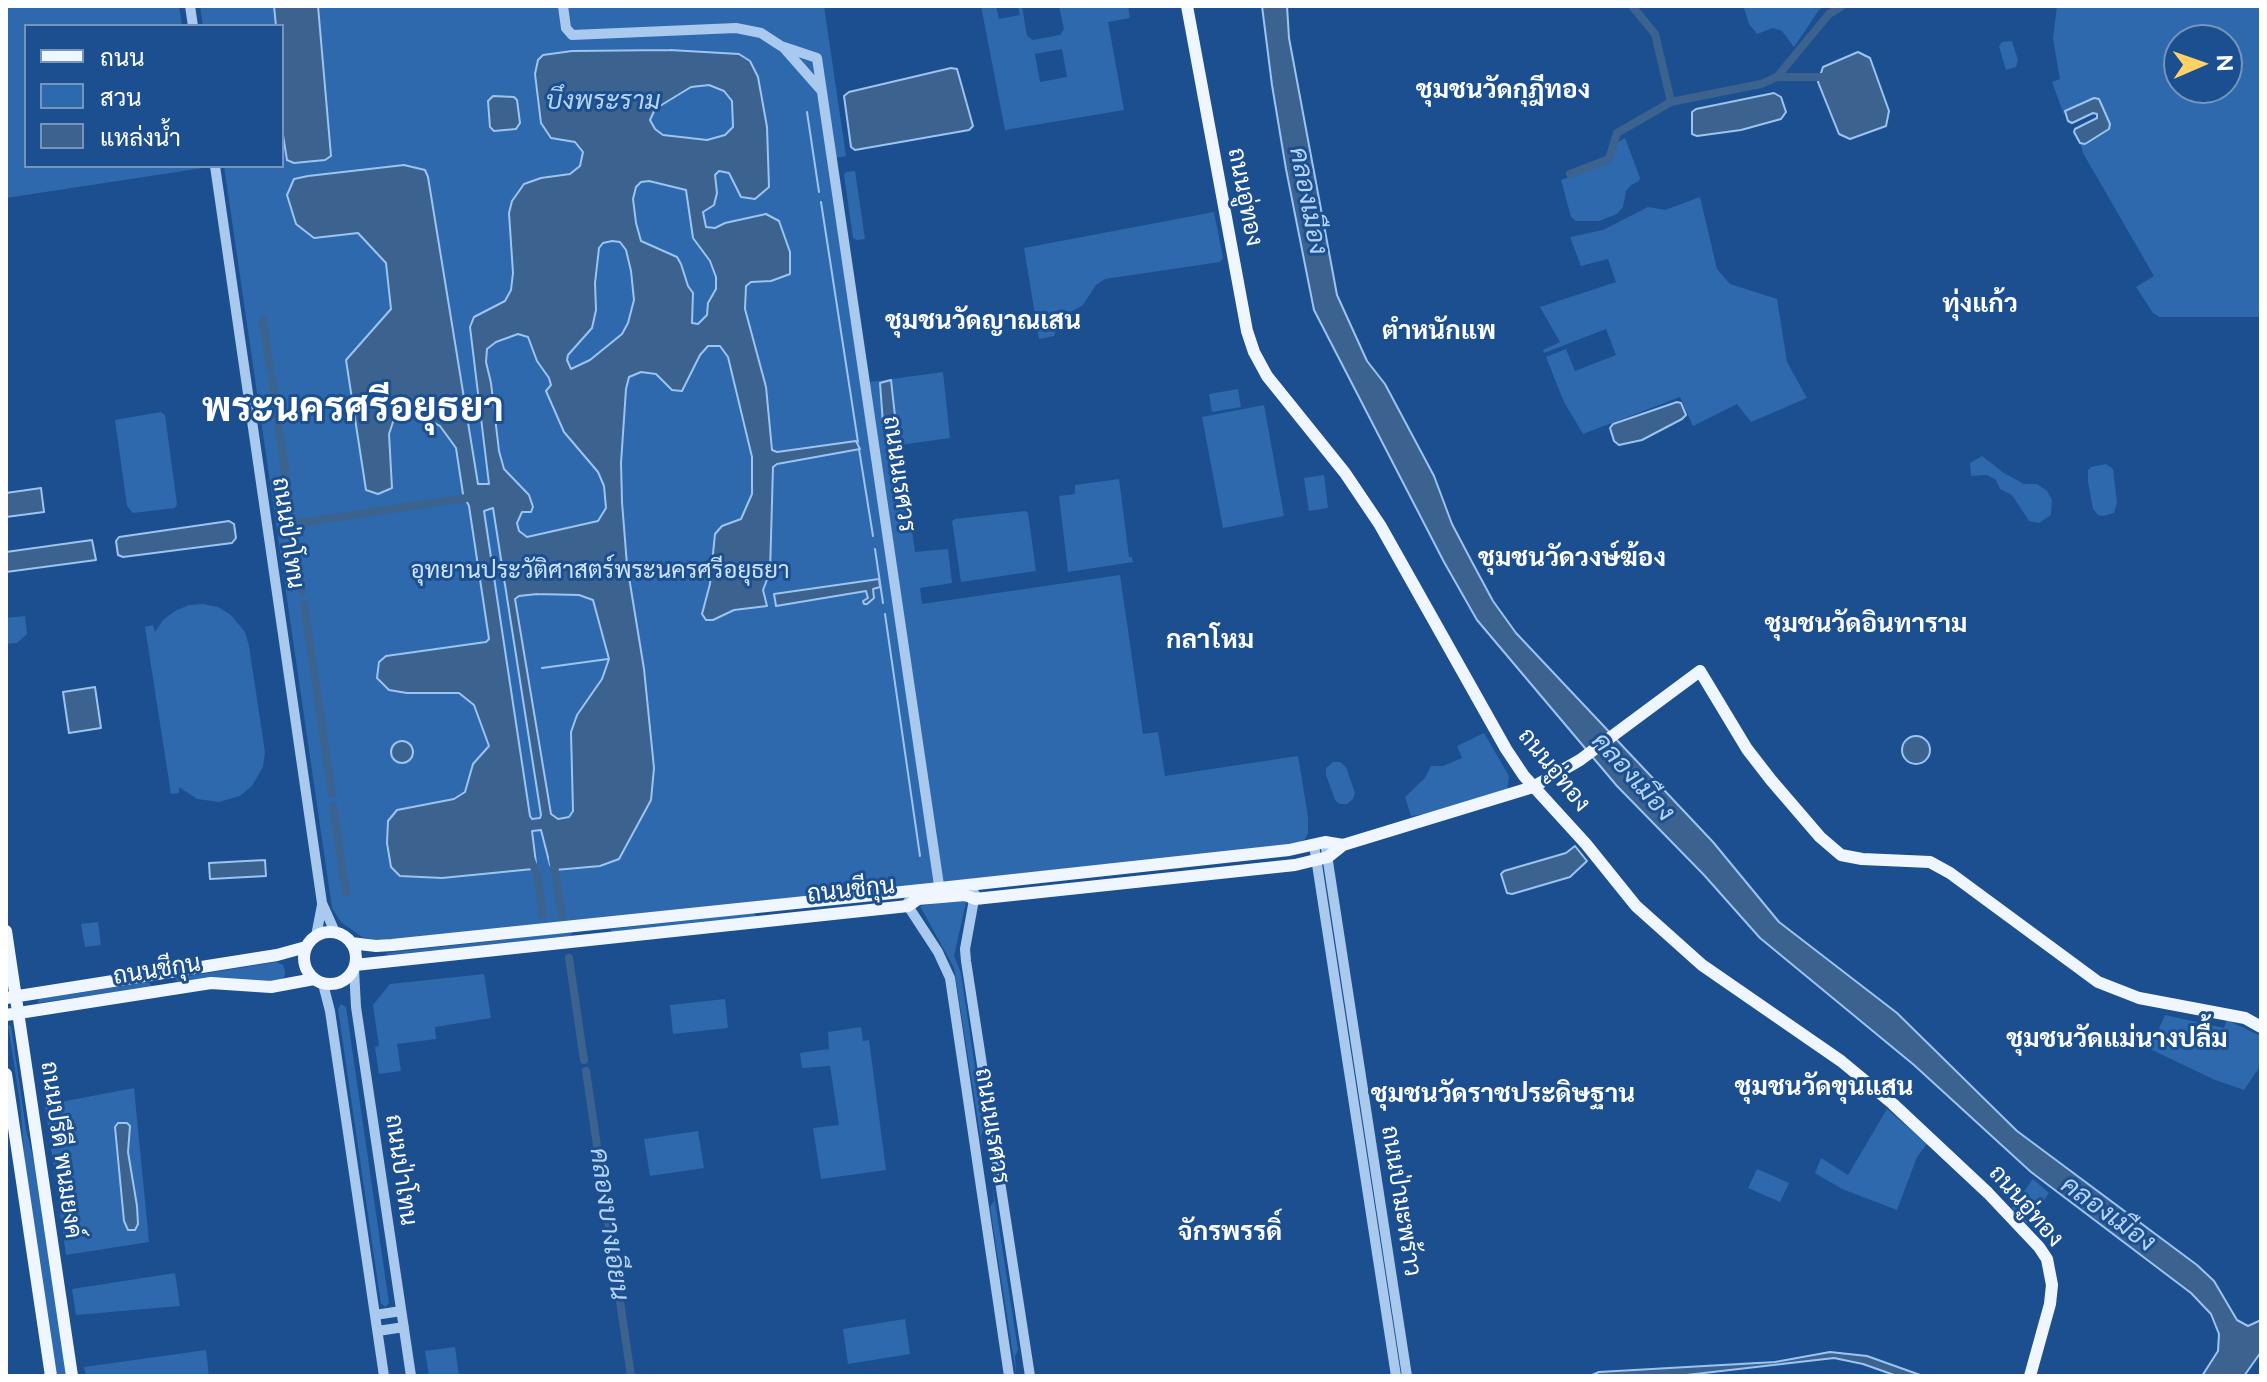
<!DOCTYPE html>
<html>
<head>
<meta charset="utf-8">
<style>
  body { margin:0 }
  #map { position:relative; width:2267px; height:1382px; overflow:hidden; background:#1b4f8f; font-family:Raleway,Sarabun,sans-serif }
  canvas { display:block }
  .frame { position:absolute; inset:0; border:8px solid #fff; pointer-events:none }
  .legend { position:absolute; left:24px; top:24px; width:260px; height:144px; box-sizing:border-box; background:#1b4f8f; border:2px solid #7695bc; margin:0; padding:10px 14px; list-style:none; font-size:24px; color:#fff }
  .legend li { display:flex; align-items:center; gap:16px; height:40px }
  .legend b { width:40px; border:2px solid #7695bc }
  .north { position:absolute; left:2163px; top:24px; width:80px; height:80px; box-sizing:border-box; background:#1b4f8f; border:2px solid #7695bc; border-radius:50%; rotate:88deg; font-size:22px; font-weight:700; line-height:32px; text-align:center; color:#fff }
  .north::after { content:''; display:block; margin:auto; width:28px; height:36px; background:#ffd166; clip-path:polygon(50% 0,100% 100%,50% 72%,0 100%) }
</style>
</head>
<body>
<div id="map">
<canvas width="2267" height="1382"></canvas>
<div class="frame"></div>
<ul class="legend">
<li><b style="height:10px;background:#f0f6ff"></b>ถนน</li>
<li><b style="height:22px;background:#2e69ad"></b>สวน</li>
<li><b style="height:22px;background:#3c6290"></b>แหล่งน้ำ</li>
</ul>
<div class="north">N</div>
</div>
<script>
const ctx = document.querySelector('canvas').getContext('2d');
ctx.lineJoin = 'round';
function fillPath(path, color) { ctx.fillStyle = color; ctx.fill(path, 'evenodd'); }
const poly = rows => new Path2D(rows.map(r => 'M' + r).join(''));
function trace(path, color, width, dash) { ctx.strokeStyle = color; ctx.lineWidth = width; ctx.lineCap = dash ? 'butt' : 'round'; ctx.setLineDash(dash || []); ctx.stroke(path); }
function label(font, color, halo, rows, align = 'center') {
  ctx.font = font + ' Raleway,Sarabun,sans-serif'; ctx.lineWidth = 6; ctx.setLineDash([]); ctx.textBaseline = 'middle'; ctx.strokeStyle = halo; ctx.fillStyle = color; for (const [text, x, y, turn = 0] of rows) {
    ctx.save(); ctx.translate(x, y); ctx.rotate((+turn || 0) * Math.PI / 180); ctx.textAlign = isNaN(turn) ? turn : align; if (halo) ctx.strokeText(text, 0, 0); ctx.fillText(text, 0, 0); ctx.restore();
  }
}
fillPath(poly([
  [6,6,179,6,182,26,26,26,26,166,202,166,203,168,6,198],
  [200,6,824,6,846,156,829,159,862,383,943,372,950,438,900,445,915,552,948,549,952,583,920,588,922,604,1120,575,1143,734,1158,732,1165,776,1298,756,1308,817,1308,833,1305,839,1297,844,382,942,362,937,341,922,332,908,224,166,282,166,282,26,203,26],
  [981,6,996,6,999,19,1020,15,1018,6,1022,6,1027,36,1033,40,1060,35,1064,29,1059,6,1128,6,1130,18,1108,22,1124,110,1005,130],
  [1062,49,1067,77,1040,82,1035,54],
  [1747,6,1825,6,1819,10,1794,47,1782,31,1773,28,1757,34,1749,24,1744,8],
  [2057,6,2261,6,2261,317,2159,317,2153,313,2136,287,2154,276,2083,153,2080,143,2085,144,2109,129,2110,124,2099,99,2065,111,2064,115,2052,82,2060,79,2053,39],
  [2179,40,2227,40,2227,88,2179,88],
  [2012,41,2018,60,2016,67,2006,70,1999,46,2002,42],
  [1625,138,1640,178,1639,181,1631,185,1626,191,1623,207,1617,214,1599,221,1576,221,1571,217,1561,180,1611,162,1618,142],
  [855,171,865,239,857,240,853,238,844,175,846,172],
  [1700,197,1717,269,1730,284,1777,299,1787,362,1807,398,1751,422,1737,404,1693,426,1680,397,1583,434,1564,402,1546,357,1566,349,1575,371,1616,355,1606,329,1544,353,1543,350,1560,342,1540,307,1616,282,1608,259,1581,266,1570,237,1603,230,1648,207,1665,210],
  [1214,212,1223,258,1220,262,1105,279,1096,285,1083,305,1067,314,1058,324,1054,336,1039,339,1024,248],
  [1238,389,1241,407,1212,412,1209,394],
  [1264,405,1284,516,1223,528,1202,417],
  [161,412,165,415,177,504,175,508,133,513,127,506,115,420],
  [1982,456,2004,473,2024,484,2037,484,2047,491,2052,500,2051,515,2039,523,2029,521,2012,495,2000,489,1996,480,1987,475,1971,476,1970,463],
  [2106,464,2113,469,2117,503,2114,513,2103,516,2098,515,2093,509,2088,482,2088,470,2091,467],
  [1324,475,1328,508,1309,511,1304,478],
  [1119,479,1129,557,1132,557,1133,562,1068,572,1059,496,1075,494,1075,485],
  [1025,511,1028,513,1036,571,961,582,952,521,955,519],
  [203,604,218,607,231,615,245,632,249,646,265,752,263,767,252,786,240,796,219,802,197,799,179,787,179,793,171,794,145,627,153,625,155,632,163,620,175,611,189,605],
  [25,616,27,634,17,643,6,644,6,618],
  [1484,733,1509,776,1507,791,1437,812,1411,816,1405,797,1425,778,1431,766,1443,766,1462,758,1457,746],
  [1333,762,1340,762,1346,767,1355,793,1353,799,1347,804,1339,804,1335,800,1326,775,1326,768],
  [962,899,966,902,954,956,961,973,984,1129,981,1135,983,1153,954,968,920,906],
  [754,913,756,917,612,932,611,929],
  [98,922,101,945,85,947,81,924],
  [572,932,571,936,388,955,386,953],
  [276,962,283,965,285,971,285,976,279,982,175,981,177,978],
  [484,974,491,1018,435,1027,436,1039,397,1044,401,1071,379,1074,375,1047,379,1046,373,1005,390,984],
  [149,982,152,987,37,1003,39,999],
  [725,999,728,1028,673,1034,670,1005],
  [341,1004,346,1007,389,1303,386,1307,381,1304,338,1009],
  [2165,1015,2224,1028,2227,1020,2261,1036,2261,1065,2244,1090,2215,1080,2150,1049],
  [8,1025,11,1026,26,1129,39,1182,67,1376,56,1376,25,1166,20,1102],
  [861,1027,863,1041,869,1040,886,1170,821,1179,813,1128,839,1125,830,1066,802,1068,800,1053,829,1049,828,1032],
  [134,1088,149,1242,66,1255,45,1105],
  [1887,1109,1927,1144,1917,1157,1897,1210,1842,1189,1815,1173,1821,1158,1848,1175],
  [698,1131,704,1168,650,1176,644,1139],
  [1757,1169,1789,1183,1780,1202,1748,1188],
  [2033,1179,2049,1193,2027,1224,2012,1208],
  [992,1182,1018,1350,1015,1356,1016,1374,990,1207,994,1201],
  [175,1273,180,1306,76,1315,72,1289],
  [905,1319,910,1354,848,1364,843,1329],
  [455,1347,459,1376,429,1376,425,1351],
  [206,1350,209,1376,86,1376,84,1367]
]), '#2e69ad');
const water = poly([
  [274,6,318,6,331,156,325,160,294,163,287,160,282,129,282,26,276,26,274,6],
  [1262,6,1287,6,1289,38,1337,295,1367,361,1385,384,1434,476,1452,524,1472,562,1493,601,1516,633,1713,842,1779,922,1897,1013,2017,1131,2197,1265,2214,1281,2237,1320,2248,1326,2261,1320,2261,1352,2244,1376,2202,1376,2218,1351,2219,1334,2211,1314,2191,1293,2031,1172,1914,1065,1760,938,1704,875,1617,786,1477,620,1444,562,1314,310,1286,169,1272,85,1262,6],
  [670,50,739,54,750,61,758,77,767,127,769,187,755,199,741,197,729,173,719,171,715,175,717,193,714,205,703,212,706,227,715,228,725,223,766,214,779,221,790,252,790,274,771,281,751,282,746,286,745,309,766,387,772,450,777,452,856,441,860,449,777,464,773,467,770,572,763,590,767,606,734,610,713,620,706,620,702,614,710,584,715,534,722,526,741,519,752,494,752,457,728,357,720,346,708,346,700,355,682,391,672,390,656,374,641,372,629,377,626,389,621,463,622,502,627,565,644,669,654,768,651,800,619,859,600,866,555,870,550,865,541,830,532,831,536,863,533,869,442,878,400,876,391,867,387,843,388,821,397,810,454,799,465,792,473,764,489,746,474,705,459,693,407,693,389,690,377,678,379,662,386,656,486,642,489,639,469,506,463,494,456,448,440,426,414,413,395,416,389,434,392,488,378,494,366,490,346,360,391,309,386,263,358,233,314,238,296,224,287,195,294,179,308,176,404,165,425,170,428,177,478,484,489,484,470,327,474,317,505,301,511,290,513,273,509,213,512,201,524,184,541,178,570,174,580,166,583,152,575,142,551,138,541,123,535,74,538,60,543,55,572,51,670,50],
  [709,85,724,91,732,101,733,127,725,135,707,140,663,135,655,129,650,120,655,109,691,87,709,85],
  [649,181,686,190,693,238,710,261,716,277,716,289,708,303,707,315,698,324,692,323,693,293,688,286,681,264,677,257,641,241,636,223,633,199,636,187,641,182,649,181],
  [612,241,620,242,626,250,631,271,634,300,628,323,622,334,590,360,571,369,567,360,568,355,592,328,596,310,595,283,599,248,603,243,612,241],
  [518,334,528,337,537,361,549,378,551,385,546,391,564,432,598,472,604,486,606,508,598,521,527,537,519,531,517,523,522,512,531,512,533,507,529,495,504,469,499,451,491,383,486,362,487,349,496,342,518,334],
  [493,508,541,815,540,818,532,819,530,816,484,511,493,508],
  [537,594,579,595,593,600,609,659,602,679,577,715,571,732,573,811,569,817,558,819,551,814,515,599,519,596,537,594],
  [1858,52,1870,58,1889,111,1886,126,1850,139,1839,134,1818,82,1823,67,1858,52],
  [951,68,957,69,973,126,969,130,855,150,851,147,844,96,849,92,951,68],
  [1774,93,1781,97,1786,112,1781,119,1741,130,1697,136,1692,134,1692,112,1696,109,1774,93],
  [493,96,514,97,517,100,520,123,516,129,494,131,490,127,488,101,493,96],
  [2094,98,2099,99,2110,124,2109,129,2085,144,2080,143,2074,132,2075,129,2097,118,2097,114,2093,113,2072,123,2068,121,2065,111,2094,98],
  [891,380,896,425,887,427,883,424,880,383,891,380],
  [1677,402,1681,403,1686,415,1682,419,1642,440,1619,445,1614,441,1610,428,1613,424,1677,402],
  [41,488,44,512,6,517,6,493,41,488],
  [229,521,234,524,236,538,232,543,123,557,118,555,116,541,119,537,229,521],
  [92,540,96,560,6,572,6,552,92,540],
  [879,579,880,587,873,589,874,598,867,604,864,604,863,601,868,598,866,591,776,606,774,594,879,579],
  [95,687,101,728,69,733,63,692,95,687],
  '1902 750a14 14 0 1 1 28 0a14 14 0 1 1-28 0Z',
  '391 752a11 11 0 1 1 22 0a11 11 0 1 1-22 0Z',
  [1575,846,1587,861,1570,877,1512,894,1507,893,1501,874,1504,871,1566,853,1575,846],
  [265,860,266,876,210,879,209,863,265,860],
  [118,1123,127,1123,130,1126,128,1152,137,1206,138,1224,135,1230,128,1230,124,1221,115,1127,118,1123],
  [1830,1352,1867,1356,1923,1376,1897,1376,1863,1364,1834,1358,1678,1376,1590,1376,1599,1372,1775,1362,1830,1352]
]);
fillPath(water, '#3c6290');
trace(water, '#9cc4f0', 2);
trace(poly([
  [807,112,819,192],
  [821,202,858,442],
  [859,449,873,536],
  [875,549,883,603],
  [885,614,920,856],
  [542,668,608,659]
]), '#9cc4f0', 2);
trace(poly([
  [1632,6,1655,34,1671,102],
  [1777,77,1829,77],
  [1570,174,1609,159,1617,133,1671,102,1761,84,1777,77,1829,14,1842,6],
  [263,321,270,369],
  [272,378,302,592],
  [293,524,473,497],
  [304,604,332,794],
  [333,806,346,893],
  [530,858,537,874,543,915],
  [553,859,562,916],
  [569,958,584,1060],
  [586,1071,631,1376]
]), '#3c6290', 8);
trace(poly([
  [190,6,193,26],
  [563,6,566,28,572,35,736,28,761,33,781,46,817,58,940,892],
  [783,47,820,89],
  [215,166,322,903,335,932],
  [1325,842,1407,1376],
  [1314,845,1396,1376],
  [975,894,965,949,966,961,1030,1376],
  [908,902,908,906,938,952,950,978,1009,1376],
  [316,936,322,905],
  [354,969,356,1007,411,1376],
  [323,984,330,1011,384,1376],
  [375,1315,401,1311],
  [378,1331,404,1327]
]), '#a9c9ee', 10);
trace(poly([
  [1187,6,1247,331,1254,352,1267,376,1345,473,1380,525,1506,749,1524,776,1586,844,1636,906,1702,965,1841,1061,1893,1104,1988,1193,2039,1247,2047,1259,2052,1285,2050,1304,2030,1376],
  [6,931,72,1376],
  '304 958a26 26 0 1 1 52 0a26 26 0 1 1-52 0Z',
  [351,943,376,946,392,945,940,888,1289,850,1325,842,1343,845],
  [355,965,908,906,918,899,965,895,975,899,1295,865,1328,857,1343,845,1533,787,1580,760,1700,671,1747,749,1771,780,1820,837,1841,855,1862,859,1930,862,1950,873,2098,982,2139,998,2245,1018,2261,1027],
  [6,998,277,955,306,947],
  [6,1015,211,983,271,987,314,979],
  [6,1074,51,1376]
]), '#f0f6ff', 12);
label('24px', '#fff', '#1b4f8f', [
  ["ถนนอู่ทอง",1245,197,79],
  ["ถนนนเรศวร",899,474,82],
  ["ถนนป่าโทน",288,533,82],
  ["ถนนอู่ทอง",1554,770,51],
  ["ถนนชีกุน",851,890,-6],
  ["ถนนชีกุน",157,970,-9],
  ["ถนนนเรศวร",992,1126,81],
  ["ถนนปรีดี พนมยงค์",61,1150,82],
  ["ถนนป่าโทน",401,1170,82],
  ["ถนนป่ามะพร้าว",1401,1201,81],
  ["ถนนอู่ทอง",2026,1206,49]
]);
label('24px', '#cfe3fa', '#1b4f8f', [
  ["อุทยานประวัติศาสตร์พระนครศรีอยุธยา",600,571]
]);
label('bold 26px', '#fff', '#1b4f8f', [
  ["ชุมชนวัดกุฎีทอง",1503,90],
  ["ทุ่งแก้ว",1980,304],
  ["ชุมชนวัดญาณเสน",983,321],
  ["ตำหนักแพ",1439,331],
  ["ชุมชนวัดวงษ์ฆ้อง",1572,558],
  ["ชุมชนวัดอินทาราม",1866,624],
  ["กลาโหม",1210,640],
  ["ชุมชนวัดแม่นางปลื้ม",2117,1039],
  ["ชุมชนวัดขุนแสน",1824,1087],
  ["ชุมชนวัดราชประดิษฐาน",1503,1094],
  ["จักรพรรดิ์",1230,1232]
]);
label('italic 26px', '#b5d3f5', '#1b4f8f', [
  ["บึงพระราม",603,101],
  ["คลองเมือง",1308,201,79],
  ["คลองเมือง",1633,777,48],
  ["คลองเมือง",2108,1214,36],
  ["คลองบางเอียน",609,1224,82]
]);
label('bold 40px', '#fff', '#1b4f8f', [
  ["พระนครศรีอยุธยา",353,409]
]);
</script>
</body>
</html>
